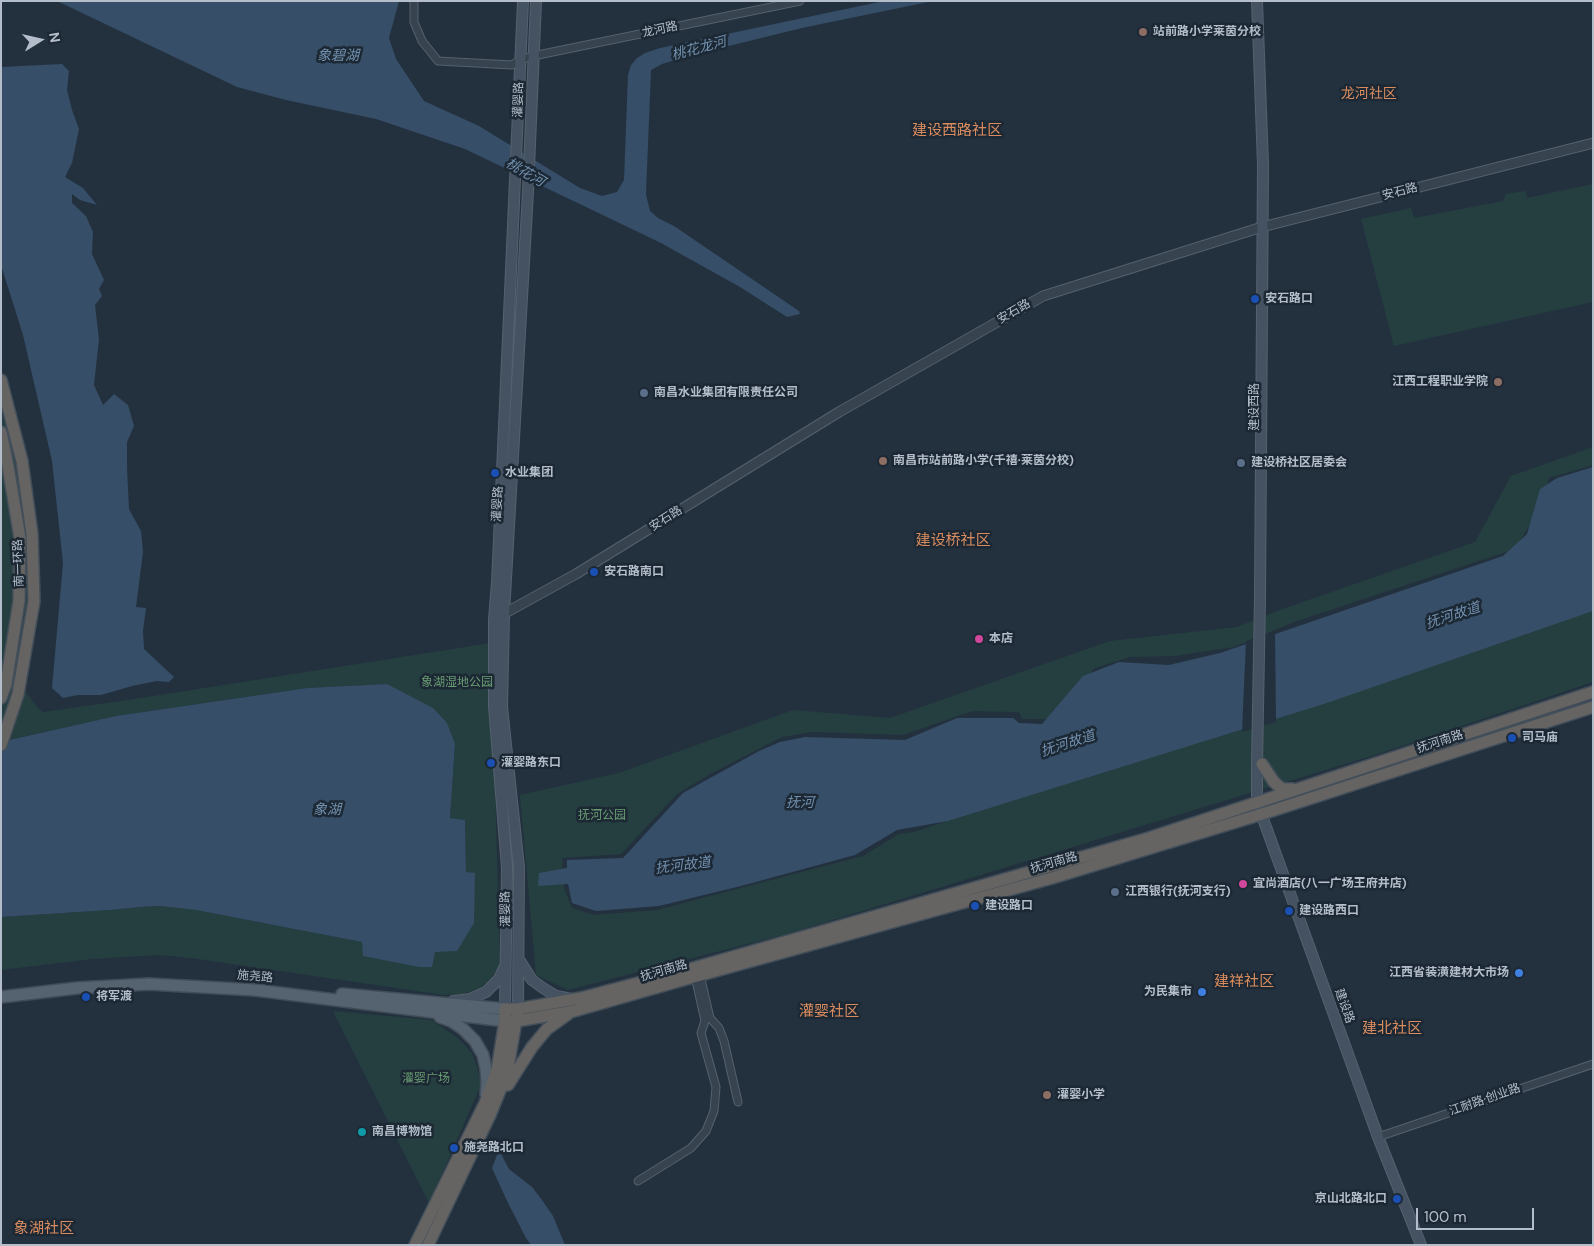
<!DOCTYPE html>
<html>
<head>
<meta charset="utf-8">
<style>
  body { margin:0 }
  #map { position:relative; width:1594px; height:1246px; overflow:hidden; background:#23313f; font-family:"DM Sans",sans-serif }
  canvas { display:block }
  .frame { position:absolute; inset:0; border:2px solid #b3beca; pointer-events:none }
  .north { position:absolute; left:15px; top:15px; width:50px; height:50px; -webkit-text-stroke:4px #1c2834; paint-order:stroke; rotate:80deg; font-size:14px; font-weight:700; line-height:20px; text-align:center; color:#b3beca }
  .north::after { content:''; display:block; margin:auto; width:18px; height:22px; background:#b3beca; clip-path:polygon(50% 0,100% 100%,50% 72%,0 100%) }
  .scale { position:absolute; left:1416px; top:1208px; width:118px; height:22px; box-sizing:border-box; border:2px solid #b3beca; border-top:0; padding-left:6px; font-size:15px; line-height:18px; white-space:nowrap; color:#b3beca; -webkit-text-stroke:4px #1c2834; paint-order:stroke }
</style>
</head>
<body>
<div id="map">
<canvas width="1594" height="1246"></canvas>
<div class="frame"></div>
<div class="north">N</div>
<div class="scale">100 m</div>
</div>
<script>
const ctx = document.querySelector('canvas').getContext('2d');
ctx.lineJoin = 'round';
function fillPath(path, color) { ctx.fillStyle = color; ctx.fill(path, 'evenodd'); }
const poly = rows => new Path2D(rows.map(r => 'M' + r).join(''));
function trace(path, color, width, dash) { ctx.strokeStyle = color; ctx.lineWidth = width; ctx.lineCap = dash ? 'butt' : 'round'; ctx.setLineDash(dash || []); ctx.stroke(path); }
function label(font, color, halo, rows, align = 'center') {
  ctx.font = font + ' "DM Sans","Noto Sans SC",sans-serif'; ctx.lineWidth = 5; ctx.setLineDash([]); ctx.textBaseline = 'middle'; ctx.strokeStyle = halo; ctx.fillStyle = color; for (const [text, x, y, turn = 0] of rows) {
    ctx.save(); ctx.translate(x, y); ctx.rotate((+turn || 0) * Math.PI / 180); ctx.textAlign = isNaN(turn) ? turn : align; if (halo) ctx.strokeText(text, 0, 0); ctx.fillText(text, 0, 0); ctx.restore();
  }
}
fillPath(poly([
  [1593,184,1593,302,1394,346,1361,219,1411,208,1414,218,1503,201,1506,194,1526,191,1527,198],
  [1,392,20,467,30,589,15,678,38,708,43,712,128,700,491,643,500,965,492,978,480,988,464,994,444,995,191,958,161,955,92,959,1,970,1,917,110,910,140,907,160,906,196,910,362,942,364,956,435,952,474,890,474,874,466,872,465,820,450,818,455,744,387,684,307,688,116,716,5,741,1,722],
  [1593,447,1593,465,1549,478,1540,508,1515,549,1294,622,1234,647,1175,656,1130,657,1095,668,1052,719,1022,719,1019,712,972,711,903,735,812,732,782,737,712,773,677,794,621,854,562,858,564,888,572,908,594,915,657,910,863,856,899,834,914,832,1593,609,1593,682,1378,754,787,934,568,990,536,975,520,795,619,773,793,710,890,718,1110,641,1237,627,1280,610,1475,542,1511,476],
  [333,1011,431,1020,458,1038,472,1053,477,1067,481,1085,429,1203]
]), '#253f40');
fillPath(poly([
  [57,1,399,1,389,38,396,59,424,101,479,126,580,188,602,196,617,192,624,180,628,75,631,65,637,58,645,53,660,48,884,1,933,1,802,28,688,56,662,64,651,70,646,194,650,211,658,218,674,226,799,311,800,314,787,317,740,287,661,243,465,149,376,119,286,100,237,87],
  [62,64,69,71,67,90,72,110,79,129,72,163,65,177,83,188,97,205,80,200,72,194,72,203,86,216,93,232,92,254,104,280,99,289,102,296,95,305,99,339,94,385,103,405,114,394,128,405,134,426,127,442,127,467,129,509,141,531,143,552,136,607,146,608,143,631,144,649,174,677,169,682,157,681,132,686,101,695,78,695,63,698,52,688,63,563,52,461,23,335,1,265,1,67],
  [1593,467,1593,611,1327,703,948,821,897,830,855,855,741,886,659,906,596,911,572,903,568,884,538,886,539,873,567,868,567,860,623,858,683,793,759,751,780,742,805,737,905,740,957,718,1013,718,1019,723,1042,724,1083,676,1119,662,1169,665,1220,653,1503,556,1527,534,1540,489,1557,478],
  [387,684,433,708,447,723,455,744,450,818,465,820,466,872,475,873,474,923,457,951,435,952,432,967,419,967,363,956,362,942,196,910,160,906,140,907,110,910,1,917,1,722,5,741,116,716,307,688],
  [499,1150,509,1169,532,1187,542,1200,553,1216,565,1245,531,1245,526,1238,507,1201,492,1168]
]), '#364e67');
fillPath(poly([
  [1275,631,1276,722,1242,732,1246,641]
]), '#23313f');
const minor = poly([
  [414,1,414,22,422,41,438,61,512,65,520,60,533,56,800,1],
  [700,975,710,1018,719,1028,724,1041,738,1102],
  [1378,1137,1593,1064],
  [638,1181,691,1148,706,1131,714,1111,716,1087,701,1033,705,1021,695,976]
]);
const tertiary = poly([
  [498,617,576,574,839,412,1043,296,1262,227,1593,143]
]);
const secondary = poly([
  [1257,1,1263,165,1260,597,1257,764,1257,802,1378,1137,1421,1245],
  [520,961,532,980,543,988,556,996,572,999],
  [453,1001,470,999,486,992,499,979,504,968],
  [505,1009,507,868,494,706,494,619,497,583,523,1],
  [518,1009,519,867,502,707,504,614,528,192,536,1]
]);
const primary = poly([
  [342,994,505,1009],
  [1,997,77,988,149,984,255,990,505,1021],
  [440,1017,451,1021,463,1029,475,1041,483,1055,486,1069,487,1083,486,1094]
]);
const trunk = poly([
  [1,380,22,461,32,534,34,601,18,694,1,745],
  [1,432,8,466,20,538,19,601,6,684,1,698],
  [1262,764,1274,782,1282,789,1293,789],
  [505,1021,517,1021,574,1011,679,981,1052,878,1262,814,1593,707],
  [508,1085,532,1047,547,1029,568,1014],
  [415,1245,485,1103,497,1070,505,1021,505,1009,518,1009,581,998,676,973,1149,838,1593,692],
  [428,1245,490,1115,507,1073,517,1015]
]);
trace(minor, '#55616d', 9);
trace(tertiary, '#55616d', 11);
trace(secondary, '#55616d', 12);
trace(primary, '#404c58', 14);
trace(trunk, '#424e5a', 14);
trace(minor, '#37434f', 7);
trace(tertiary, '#37434f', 9);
trace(secondary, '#455262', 10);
trace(primary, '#55626f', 11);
trace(trunk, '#656462', 11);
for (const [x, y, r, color] of [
  [1143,32,5,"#8d6e63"],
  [1255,299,5,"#1a4fb4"],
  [1498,382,5,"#8d6e63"],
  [644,393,5,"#5c6f8a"],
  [883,461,5,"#8d6e63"],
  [1241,463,5,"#5c6f8a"],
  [495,473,5,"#1a4fb4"],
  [594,572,5,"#1a4fb4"],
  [979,639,5,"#d1479c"],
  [1512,738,5,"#1a4fb4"],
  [491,763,5,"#1a4fb4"],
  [1243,884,5,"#d1479c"],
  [1115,892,5,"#5c6f8a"],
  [975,906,5,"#1a4fb4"],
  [1289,911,5,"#1a4fb4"],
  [1519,973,5,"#3f7fe0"],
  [1202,992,5,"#3f7fe0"],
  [86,997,5,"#1a4fb4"],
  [1047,1095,5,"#8d6e63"],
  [362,1132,5,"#0f9aa8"],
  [454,1148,5,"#1a4fb4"],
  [1397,1199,5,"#1a4fb4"]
]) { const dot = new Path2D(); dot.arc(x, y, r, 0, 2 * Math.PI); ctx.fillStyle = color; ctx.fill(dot); trace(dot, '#1c2834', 2); }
label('12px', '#b3beca', '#1c2834', [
  ["龙河路",660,30,-12],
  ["灌婴路",519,100,-88],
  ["安石路",1400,192,-14],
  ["安石路",1014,312,-30],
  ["建设西路",1255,407,-90],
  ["灌婴路",498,504,-87],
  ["安石路",666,519,-32],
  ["南一环路",19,563,-92],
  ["抚河南路",1440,742,-18],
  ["抚河南路",1054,863,-16],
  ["灌婴路",506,909,-91],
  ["抚河南路",664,971,-16],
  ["施尧路",255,977,5],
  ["建设路",1344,1006,70],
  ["江耐路·创业路",1485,1100,-19]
]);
label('bold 12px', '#b3beca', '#1c2834', [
  ["站前路小学莱茵分校",1153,32],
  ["安石路口",1265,299],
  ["江西工程职业学院",1488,382,"right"],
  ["南昌水业集团有限责任公司",654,393],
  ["南昌市站前路小学(千禧·莱茵分校)",893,461],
  ["建设桥社区居委会",1251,463],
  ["水业集团",505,473],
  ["安石路南口",604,572],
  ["本店",989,639],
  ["司马庙",1522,738],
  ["灌婴路东口",501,763],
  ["宜尚酒店(八一广场王府井店)",1253,884],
  ["江西银行(抚河支行)",1125,892],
  ["建设路口",985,906],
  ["建设路西口",1299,911],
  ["江西省装潢建材大市场",1509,973,"right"],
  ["为民集市",1192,992,"right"],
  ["将军渡",96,997],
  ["灌婴小学",1057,1095],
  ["南昌博物馆",372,1132],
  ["施尧路北口",464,1148],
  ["京山北路北口",1387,1199,"right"]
], 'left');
label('12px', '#699c72', '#1c2834', [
  ["象湖湿地公园",457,683],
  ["抚河公园",602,816],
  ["灌婴广场",426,1079]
]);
label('italic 14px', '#7290ae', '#1c2834', [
  ["桃花龙河",699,49,-15],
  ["象碧湖",338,56],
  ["桃花河",525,173,30],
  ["抚河故道",1453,616,-18],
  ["抚河故道",1068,744,-18],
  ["抚河",800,803],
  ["象湖",327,810],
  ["抚河故道",683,866,-7]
]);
label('14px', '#d98c5f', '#1c2834', [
  ["龙河社区",1369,94]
]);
label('15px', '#d98c5f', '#1c2834', [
  ["建设西路社区",957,131],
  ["建设桥社区",953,541],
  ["建祥社区",1244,982],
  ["灌婴社区",829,1012],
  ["建北社区",1392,1029],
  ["象湖社区",44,1229]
]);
</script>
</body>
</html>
